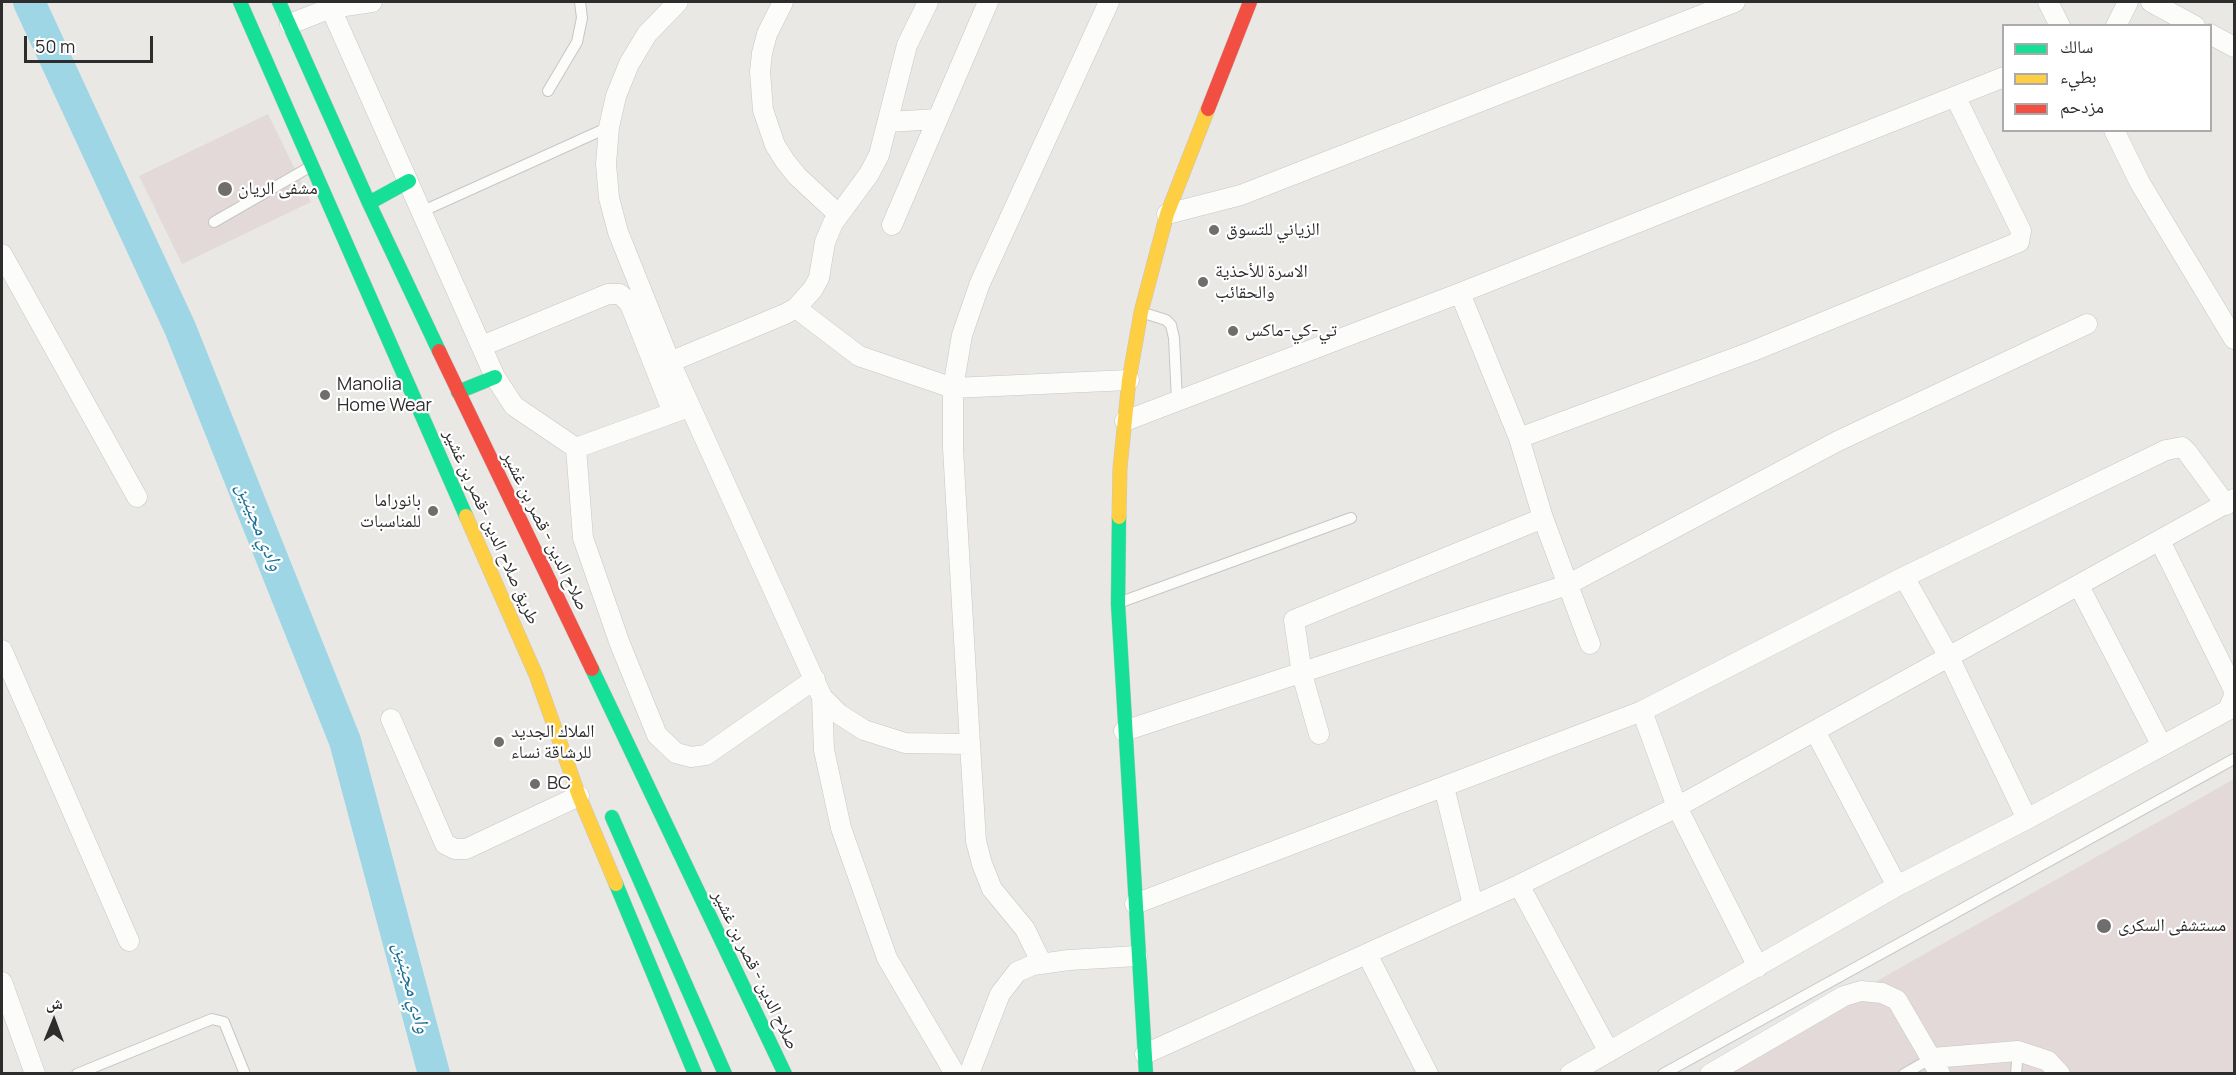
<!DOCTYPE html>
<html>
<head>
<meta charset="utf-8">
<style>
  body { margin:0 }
  #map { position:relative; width:2236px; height:1075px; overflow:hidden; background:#eae8e5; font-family:Manrope,"Noto Naskh Arabic",sans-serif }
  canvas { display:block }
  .frame { position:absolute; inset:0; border:3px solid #2d2d2d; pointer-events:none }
  .legend { position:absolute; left:2002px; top:24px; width:210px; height:108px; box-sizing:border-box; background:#fff; border:2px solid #ababab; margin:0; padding:8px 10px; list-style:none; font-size:18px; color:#2d2d2d }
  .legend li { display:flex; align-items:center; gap:12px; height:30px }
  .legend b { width:30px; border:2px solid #ababab }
  .north { position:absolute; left:24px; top:991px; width:60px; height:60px; -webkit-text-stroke:4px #fff; paint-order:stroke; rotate:1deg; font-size:16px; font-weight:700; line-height:24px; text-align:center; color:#2d2d2d }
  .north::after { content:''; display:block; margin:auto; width:21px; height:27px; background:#2d2d2d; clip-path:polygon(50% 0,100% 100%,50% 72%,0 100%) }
  .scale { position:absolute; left:24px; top:36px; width:129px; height:27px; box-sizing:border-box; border:3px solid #2d2d2d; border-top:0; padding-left:8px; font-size:18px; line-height:21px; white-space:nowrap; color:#2d2d2d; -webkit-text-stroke:4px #fff; paint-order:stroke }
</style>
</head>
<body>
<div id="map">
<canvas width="2236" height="1075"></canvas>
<div class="frame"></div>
<ul class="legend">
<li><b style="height:8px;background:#16e098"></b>سالك</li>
<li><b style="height:8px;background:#ffcf43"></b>بطيء</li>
<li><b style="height:8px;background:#f24e42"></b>مزدحم</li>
</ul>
<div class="north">ش</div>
<div class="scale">50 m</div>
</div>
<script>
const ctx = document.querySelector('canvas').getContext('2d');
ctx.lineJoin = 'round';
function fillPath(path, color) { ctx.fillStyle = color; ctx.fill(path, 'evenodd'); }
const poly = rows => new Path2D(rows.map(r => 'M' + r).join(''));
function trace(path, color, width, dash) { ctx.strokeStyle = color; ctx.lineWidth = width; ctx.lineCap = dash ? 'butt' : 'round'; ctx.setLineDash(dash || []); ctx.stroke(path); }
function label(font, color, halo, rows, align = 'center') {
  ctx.font = font + ' Manrope,"Noto Naskh Arabic",sans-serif'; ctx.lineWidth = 4.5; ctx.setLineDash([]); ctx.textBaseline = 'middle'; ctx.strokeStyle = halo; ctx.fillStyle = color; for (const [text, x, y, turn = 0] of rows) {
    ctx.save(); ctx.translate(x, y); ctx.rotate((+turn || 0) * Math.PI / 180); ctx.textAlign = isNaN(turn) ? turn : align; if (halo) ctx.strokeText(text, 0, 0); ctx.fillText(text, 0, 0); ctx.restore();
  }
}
fillPath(poly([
  [268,114,311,202,182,264,139,176],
  [2234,779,2234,1073,1714,1073]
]), '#e3d9d8');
trace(poly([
  [29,2,180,328,345,741,434,1074]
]), '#9fd6e5', 32);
const lane = poly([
  [548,91,577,42,582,18,580,2],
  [423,211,609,127],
  [214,222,308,168],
  [1144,313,1166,320,1171,325,1174,338,1177,401],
  [1121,602,1351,518],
  [77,1074,212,1019,224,1022,245,1074],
  [1663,1074,2234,759],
  [1904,1074,1932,1058],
  [2016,1074,2018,1051]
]);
const street = poly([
  [328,2,495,377,514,406,576,448,583,538,620,644,657,735,676,753,691,757,706,755,815,679],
  [678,2,647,34,629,64,616,96,609,127,606,164,609,198,618,232,670,362,822,697,839,714,864,730,905,743,970,744,976,841,982,864,992,889,1025,929,1042,964],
  [783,2,767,34,762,53,760,72,763,110,775,145,785,161,797,176,838,214],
  [2048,2,2060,26],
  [2151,2,2195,26],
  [290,24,331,8,372,2],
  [2116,26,2128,2],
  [2210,34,2234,47],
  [888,122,938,119],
  [2114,130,2140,183,2234,339],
  [1167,214,1241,195,1735,2],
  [892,225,988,2],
  [2,254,137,497],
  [1460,293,1519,438,1543,518,1590,644],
  [796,308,859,356,953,388,1129,380],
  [482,346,608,294,620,294,630,304,673,413],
  [670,362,785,314,796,308,813,289,819,278,825,242,833,223,869,174,879,155,907,45,928,2],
  [1125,421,1460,293,2004,77],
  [1519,438,1753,351,2019,242,2021,231,1956,98],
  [576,448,686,408],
  [1904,577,1949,657,2027,819],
  [2079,586,2162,746],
  [2,650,129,941],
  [822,697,824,750,841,828,887,958,955,1074],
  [1642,711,1677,807,1758,967],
  [391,719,445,844,455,849,466,849,579,796],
  [1124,731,1567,585,1838,441,2087,324],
  [1815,731,1897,886],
  [1319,734,1302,674,1294,620,1543,518],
  [970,744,953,448,953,388,962,335,980,283,1109,2],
  [1444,787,1473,905],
  [1519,885,1609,1052],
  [1135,904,1642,711,1904,577,2166,450,2182,447,2187,452,2226,505],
  [1367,954,1428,1074],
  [2,982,35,1074],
  [1145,1054,1519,885,1677,807,2234,499],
  [1932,1058,2018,1051,2048,1061,2060,1074],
  [969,1074,1000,994,1017,972,1033,965,1069,960,1137,956],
  [1570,1074,1897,886,2027,819,2228,710,2234,696,2233,688,2160,541],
  [1710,1074,1844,996,1861,991,1882,993,1897,1000,1940,1074]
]);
const fast = poly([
  [240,2,466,516],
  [279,2,369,203,439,351],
  [369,203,409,181],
  [458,392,495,377],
  [1119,517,1118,604,1146,1074],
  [592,669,785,1074],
  [612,817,725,1074],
  [616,884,695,1074]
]);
const slow = poly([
  [466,516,536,675,579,796,616,884],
  [1119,517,1120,468,1129,380,1141,312,1167,214,1208,109]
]);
const jam = poly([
  [1208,109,1250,2],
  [439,351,592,669]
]);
trace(lane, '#c7c6c7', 12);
trace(street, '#c7c6c7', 21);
trace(fast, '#c6c5c3', 15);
trace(slow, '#c6c5c3', 15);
trace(jam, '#c6c5c3', 15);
trace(lane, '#fcfcfb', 10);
trace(street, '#fcfcfb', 20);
trace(fast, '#16e098', 14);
trace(slow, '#ffcf43', 14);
trace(jam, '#f24e42', 14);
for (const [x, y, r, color] of [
  [225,189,8,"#6f6e6d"],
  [1214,230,6,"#6f6e6d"],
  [1203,282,6,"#6f6e6d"],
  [1233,331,6,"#6f6e6d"],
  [325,395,6,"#6f6e6d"],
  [433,511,6,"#6f6e6d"],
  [499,742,6,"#6f6e6d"],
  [535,784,6,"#6f6e6d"],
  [2104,926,8,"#6f6e6d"]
]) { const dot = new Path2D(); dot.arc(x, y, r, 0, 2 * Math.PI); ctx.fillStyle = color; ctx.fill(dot); trace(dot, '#fff', 2); }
label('18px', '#2d2d2d', '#fff', [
  ["مشفى الريان",238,189],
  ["الزياني للتسوق",1226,230],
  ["الاسرة للأحذية",1215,272],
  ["والحقائب",1215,293],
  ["تي-كي-ماكس",1245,331],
  ["Manolia",337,385],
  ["Home Wear",337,406],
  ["بانوراما",421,501,"right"],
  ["للمناسبات",421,522,"right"],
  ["الملاك الجديد",511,732],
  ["للرشاقة نساء",511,753],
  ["BC",547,784],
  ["مستشفى السكرى",2118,926]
], 'left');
label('18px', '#2d2d2d', '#fff', [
  ["طريق صلاح الدين -قصر بن غشير",491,527,66],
  ["صلاح الدين - قصر بن غشير",545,531,64],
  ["صلاح الدين - قصر بن غشير",755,970,64]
]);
label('italic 20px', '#1a7195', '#fff', [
  ["وادي مجينين",259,527,68],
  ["وادي مجينين",411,988,75]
]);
</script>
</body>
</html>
